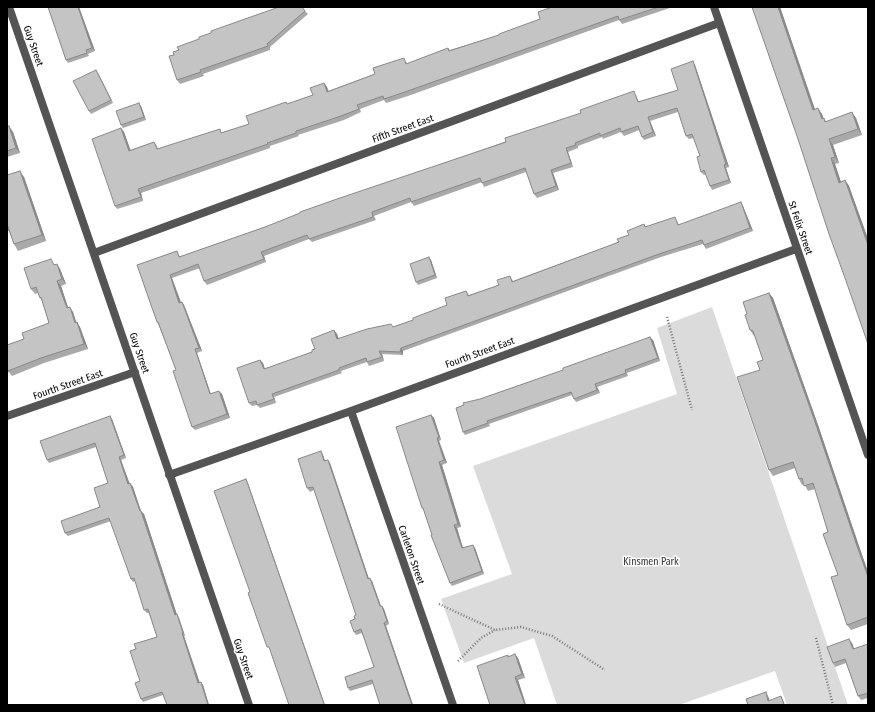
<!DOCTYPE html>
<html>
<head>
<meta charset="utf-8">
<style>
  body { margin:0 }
  #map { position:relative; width:875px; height:712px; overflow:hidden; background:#fff; font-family:"Fira Sans Condensed",sans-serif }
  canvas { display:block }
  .frame { position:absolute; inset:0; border:8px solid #000; pointer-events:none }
</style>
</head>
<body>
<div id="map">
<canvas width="875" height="712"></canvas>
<div class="frame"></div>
</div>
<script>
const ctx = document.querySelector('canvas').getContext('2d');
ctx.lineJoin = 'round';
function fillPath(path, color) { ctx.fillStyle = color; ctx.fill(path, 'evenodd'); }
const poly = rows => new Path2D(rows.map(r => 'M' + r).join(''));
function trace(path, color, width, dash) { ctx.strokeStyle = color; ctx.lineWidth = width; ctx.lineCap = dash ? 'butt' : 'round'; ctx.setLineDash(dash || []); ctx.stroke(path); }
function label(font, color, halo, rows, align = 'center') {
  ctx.font = font + ' "Fira Sans Condensed",sans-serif'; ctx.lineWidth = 3; ctx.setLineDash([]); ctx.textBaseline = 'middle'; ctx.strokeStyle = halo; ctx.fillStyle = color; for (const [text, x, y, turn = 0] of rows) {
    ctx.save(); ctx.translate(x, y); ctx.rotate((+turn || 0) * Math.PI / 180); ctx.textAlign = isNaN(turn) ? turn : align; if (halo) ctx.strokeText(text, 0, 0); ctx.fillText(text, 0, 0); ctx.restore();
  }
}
fillPath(poly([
  [712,307,848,705,787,705,775,671,679,705,557,705,534,638,464,663,441,599,512,574,473,466,677,394,657,328]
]), '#dbdbdb');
trace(poly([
  [667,317,692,410],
  [439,604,495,630,521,627,552,636,605,670],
  [816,638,833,705],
  [458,661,481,638,495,630]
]), '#767676', 2.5, [1, 2]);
trace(poly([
  [9,7,249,705],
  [714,7,868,455],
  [94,253,719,23],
  [351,411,453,705],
  [7,416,135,372],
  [169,475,351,411,796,249]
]), '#545454', 8);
fillPath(poly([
  [48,7,79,7,95,51,88,54,89,56,68,63,66,60],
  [552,7,673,7,622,24,619,20,408,96,386,103,384,100,360,109,361,112,344,120,298,135,299,136,270,146,270,148,141,193,143,201,117,209,115,206,121,128,124,132,130,150,154,142,157,146,158,149,222,133,249,124,286,102,287,104,313,95,324,83,327,87,328,91,375,74,406,61,407,64,448,48,450,50,499,35,540,19],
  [752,7,780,7,815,109,822,114,823,118,826,121,856,118,862,135,833,145,839,163,835,164,841,182,845,180,849,186,868,239,868,344,798,139],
  [305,11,308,14,270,47,270,50,203,74,204,76,180,84,177,80,174,55,179,50],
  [695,65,729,167,726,168,731,183,712,190,710,186,706,174,704,175,701,172,700,156,694,138,689,139,686,136,678,112,650,121,656,136,644,140,642,137,639,130,624,136,621,132,603,139,602,137,578,146,578,148,568,152,573,167,553,173,559,190,537,198,534,194,526,172,484,187,482,182,414,206,411,202,374,216,376,220,312,242,309,239,264,256,266,262,207,285,204,281,200,268,172,278,181,302,182,302,184,305,202,351,197,353,211,394,222,394,230,418,195,430,192,427,176,370,159,326,157,322,137,265,177,251,180,257,265,227,636,95,639,102,678,90],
  [98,73,113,103,91,114,89,111],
  [141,106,146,120,123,128,121,125],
  [7,122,8,127,13,132,20,153,7,157],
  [7,175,24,177,46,241,18,251,14,244,9,231,8,231,7,229],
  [743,206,753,231,706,249,703,244,661,257,403,351,403,355,382,354,384,361,369,366,367,362,341,371,342,373,274,397,276,403,260,408,257,405,252,406,249,403,260,360,263,363,265,369,312,352,334,330,337,334,339,339,393,327,413,320,447,305,466,291,469,295,499,285,510,276,513,281,619,242,629,235,646,227,677,221,679,225],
  [431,260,437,278,418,285,416,282],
  [55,264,57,264,60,269,66,284,61,286,68,308,73,312,76,322,80,327,88,349,44,363,12,376,9,372,7,373,7,345,24,339,49,323,42,301,40,298,38,293,35,294,31,289],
  [769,293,773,298,818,425,860,549,868,572,868,624,851,630,847,625,838,575,828,532,815,489,808,491,804,484,802,485,799,479,795,468,773,476,769,470,760,370,763,360,755,336,754,336,750,330,747,314],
  [653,340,660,361,627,373,628,376,597,387,600,393,576,402,574,399,572,395,489,424,490,426,465,435,463,432,480,399],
  [431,415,434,418,441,440,439,441,447,463,442,465,461,527,457,528,463,548,475,548,484,574,452,586,450,583,424,511,422,508],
  [112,419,126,458,121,460,129,484,130,483,133,487,141,511,144,514,177,615,179,618,185,636,184,636,199,682,203,685,209,705,167,705,163,695,143,702,141,699,140,681,136,649,157,637,149,613,147,613,144,610,135,581,133,582,131,579,111,521,68,536,65,533,100,507,108,483,96,447,49,463,47,460],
  [323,455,325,461,328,460,330,463,369,579,372,581,381,606,382,606,384,609,389,624,386,626,413,705,380,705,373,684,350,691,348,688,374,667,362,633,356,635,354,632,355,619,356,615,314,490,310,492,307,488],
  [852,643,854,649,868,644,868,698,861,700,858,696,846,663,835,667,833,663],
  [509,657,518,658,525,678,518,680,526,705,490,705]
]), '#a9a9a9');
fillPath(poly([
  [78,7,79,7,95,51,92,48],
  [778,7,780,7,817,116,813,110],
  [693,61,695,65,729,167,726,164],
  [96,70,98,73,113,103,111,100],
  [324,83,327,87,330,95,327,92],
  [139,103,141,106,146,120,144,117],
  [818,108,822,114,826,125,822,119],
  [852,112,856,118,862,135,858,129],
  [648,117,650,121,656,136,653,132],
  [9,126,13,132,20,153,16,148],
  [121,128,124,132,132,154,129,151],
  [829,139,833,145,839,163,835,157],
  [566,148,568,152,573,167,571,163],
  [831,158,835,164,843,188,839,183],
  [724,165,726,168,731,183,729,180],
  [551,170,553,173,559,190,556,186],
  [20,171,24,177,46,241,42,235],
  [845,180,849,186,868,239,868,245],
  [138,189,141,193,143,201,141,197],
  [741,202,743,206,753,231,750,228],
  [261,252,264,256,266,262,264,259],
  [429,257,431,260,437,278,435,275],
  [57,264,60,269,66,284,62,279],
  [170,275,172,278,182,306,179,303],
  [57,281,61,286,70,313,67,308],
  [769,293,773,298,818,425,860,549,868,572,868,577],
  [182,302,184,305,202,351,199,348],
  [70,307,73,312,78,328,75,323],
  [77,322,80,327,88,349,84,344],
  [334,330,337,334,340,343,337,339],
  [650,337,653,340,660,361,658,358],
  [401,348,403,351,403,355,400,352],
  [195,349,197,353,212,398,210,394],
  [379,351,382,354,384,361],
  [260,360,263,363,266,373,264,369],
  [595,384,597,387,600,393,597,390],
  [219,391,222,394,230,418,227,414],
  [272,394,274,397,276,403,274,399],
  [431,415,434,418,441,440,439,437],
  [110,416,112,419,126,458,124,455],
  [437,438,439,441,447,463,444,460],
  [321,451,323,455,326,464,324,461],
  [119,457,121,460,131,487,128,484],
  [328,460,330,463,370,582,368,579],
  [439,462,442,465,461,527,458,524],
  [246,479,248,483,325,705,324,704],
  [130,483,133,487,142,514,140,511],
  [141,511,144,514,178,618,175,615],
  [454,525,457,528,464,552,462,548],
  [473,545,475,548,484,574,482,571],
  [370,578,372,581,382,609,380,606],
  [382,606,384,609,389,624,387,621],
  [177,614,179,618,185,636,183,633],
  [384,623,386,626,413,705,412,705],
  [182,633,184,636,201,686,198,683],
  [849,639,852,643,856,654,853,649],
  [515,654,518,658,525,678,522,674],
  [515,677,518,680,526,705,525,705],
  [201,682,203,685,209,705,208,705],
  [766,692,768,696,771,704,768,701],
  [781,696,783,700,785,705,784,705]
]), '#898989');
const building = poly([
  [48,7,78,7,92,48,86,50,87,53,66,60,48,7],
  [279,7,302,7,305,11,267,44,268,46,200,70,201,72,177,80,169,56,174,55,173,52,179,50,177,47,199,39,199,37,211,33,211,31,279,7],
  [552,7,659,7,619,20,618,16,405,92,384,99,383,96,357,105,359,109,341,116,296,131,296,133,267,143,268,144,138,189,141,197,115,206,92,139,121,128,129,151,154,142,157,149,220,129,221,133,249,124,246,116,286,102,287,104,313,95,310,88,324,83,327,92,375,74,373,68,404,58,406,64,448,48,449,51,499,35,499,34,540,19,538,12,552,7],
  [752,7,778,7,813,110,818,108,822,119,824,118,825,122,852,112,858,129,829,139,835,157,831,158,839,183,845,180,868,245,868,344,845,278,829,234,798,139,752,7],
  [693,61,726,164,724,165,729,180,710,186,704,170,701,172,697,157,700,156,692,134,686,136,677,108,648,117,653,132,642,137,638,126,621,132,620,128,600,136,600,133,575,143,576,145,566,148,571,163,551,170,556,186,534,194,525,168,482,183,480,178,411,202,410,198,372,212,373,217,309,239,307,235,261,252,264,259,204,281,198,264,170,275,179,303,182,302,199,348,195,349,210,394,219,391,227,414,192,427,173,371,176,370,158,322,157,322,137,265,177,251,179,257,265,227,300,213,300,212,337,199,506,142,505,138,581,113,580,110,634,91,638,102,678,90,671,69,693,61],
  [96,70,111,100,89,111,73,81,96,70],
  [139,103,144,117,121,125,116,111,139,103],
  [9,126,16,148,7,151,7,127,9,126],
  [20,171,42,235,14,244,7,224,7,175,20,171],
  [741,202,750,228,704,245,702,240,659,254,401,348,400,352,379,351,382,357,367,362,366,358,339,368,339,370,272,394,274,399,257,405,256,401,249,403,237,368,260,360,264,369,312,352,312,350,315,349,311,339,334,330,337,339,367,329,391,324,393,327,413,320,413,318,447,305,445,298,466,291,468,296,499,285,497,280,510,276,512,282,619,242,617,239,629,235,627,231,644,224,645,227,675,217,678,225,741,202],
  [429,257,435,275,416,282,410,264,429,257],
  [51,259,54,265,57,264,62,279,57,281,67,308,70,307,75,323,77,322,84,344,41,358,8,371,7,367,7,345,24,339,22,333,49,323,41,297,40,298,36,287,31,289,24,268,51,259],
  [769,293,814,419,856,543,868,577,868,617,847,625,831,577,838,575,823,534,828,532,813,483,804,486,802,478,799,479,793,462,769,470,737,377,760,370,757,362,763,360,753,331,750,330,745,315,747,314,743,302,769,293],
  [650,337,658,358,625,370,626,373,595,384,597,390,574,399,571,392,487,421,488,423,463,432,456,408,464,405,463,403,480,399,563,370,563,368,650,337],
  [431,415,439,437,437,438,444,460,439,462,458,524,454,525,462,548,473,545,482,571,450,583,431,535,432,535,423,508,422,508,396,427,431,415],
  [110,416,124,455,119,457,128,484,130,483,140,511,141,511,175,615,177,614,183,633,182,633,198,683,201,682,208,705,167,705,162,692,141,699,135,683,140,681,130,651,136,649,134,644,157,637,148,609,144,610,134,578,131,579,109,518,65,533,61,521,100,507,94,488,108,483,95,443,47,460,40,441,110,416],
  [321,451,324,461,328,460,368,579,370,578,380,606,382,606,387,621,384,623,412,705,380,705,372,680,348,688,345,677,374,667,361,629,354,632,350,621,355,619,354,616,356,615,313,487,307,488,298,459,321,451],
  [246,479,324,704,322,705,289,705,269,647,267,647,248,593,250,592,214,491,246,479],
  [849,639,853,649,868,644,868,693,858,696,845,659,833,663,827,647,849,639],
  [515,654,522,674,515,677,525,705,490,705,477,666,508,655,508,657,515,654],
  [766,692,768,701,781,696,784,705,748,705,746,699,766,692]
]);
fillPath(building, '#c4c4c4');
trace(building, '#898989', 1);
label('10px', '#000', '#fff', [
  ["Guy Street",33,46,71],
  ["Fifth Street East",403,129,-20],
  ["St Felix Street",800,228,71],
  ["Guy Street",139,353,71],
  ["Fourth Street East",480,353,-20],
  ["Fourth Street East",68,385,-19],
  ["Carleton Street",411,555,71],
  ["Guy Street",243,659,71]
]);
label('10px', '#323232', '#fff', [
  ["Kinsmen Park",651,562]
]);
</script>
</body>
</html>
